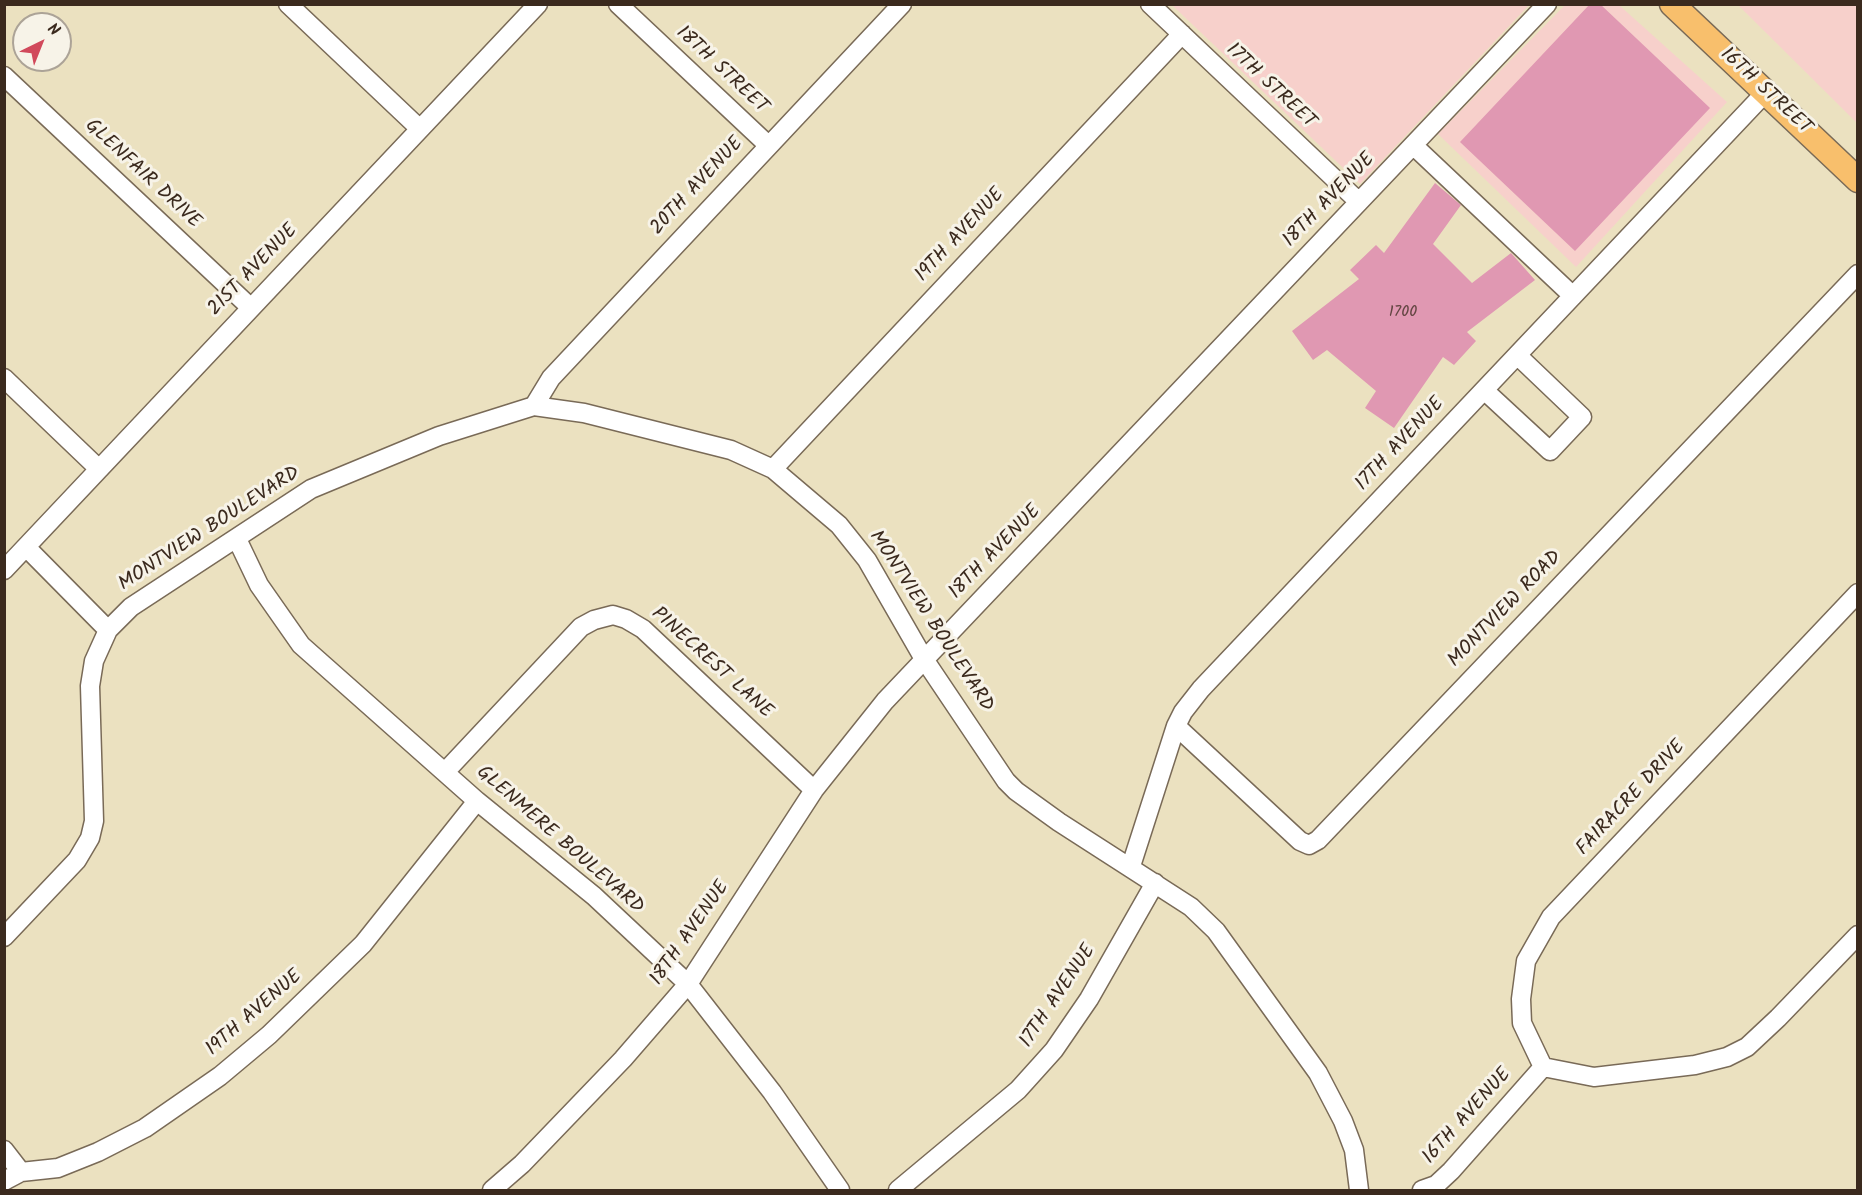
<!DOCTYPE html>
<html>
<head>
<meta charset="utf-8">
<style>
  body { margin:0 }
  #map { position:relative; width:1862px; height:1195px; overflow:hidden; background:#ebe1c0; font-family:Kalam,sans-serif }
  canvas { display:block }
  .frame { position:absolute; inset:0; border:6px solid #3b2a1e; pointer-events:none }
  .north { position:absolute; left:12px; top:12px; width:60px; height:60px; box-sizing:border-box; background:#f7f3e8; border:2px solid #aca397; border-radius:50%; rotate:43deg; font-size:16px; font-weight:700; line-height:24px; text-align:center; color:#3b2a1e }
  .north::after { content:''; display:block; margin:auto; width:21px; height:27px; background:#d1495b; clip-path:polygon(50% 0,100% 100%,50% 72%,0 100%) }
</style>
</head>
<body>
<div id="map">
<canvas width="1862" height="1195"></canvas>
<div class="frame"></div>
<div class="north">N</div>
</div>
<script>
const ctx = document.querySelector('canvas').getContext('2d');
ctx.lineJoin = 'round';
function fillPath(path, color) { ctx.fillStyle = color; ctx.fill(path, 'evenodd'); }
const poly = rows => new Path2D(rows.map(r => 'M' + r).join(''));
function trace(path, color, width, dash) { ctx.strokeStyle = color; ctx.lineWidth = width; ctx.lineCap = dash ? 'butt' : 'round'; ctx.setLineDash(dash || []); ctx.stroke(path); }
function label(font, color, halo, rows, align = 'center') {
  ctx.font = font + ' Kalam,sans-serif'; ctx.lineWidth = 6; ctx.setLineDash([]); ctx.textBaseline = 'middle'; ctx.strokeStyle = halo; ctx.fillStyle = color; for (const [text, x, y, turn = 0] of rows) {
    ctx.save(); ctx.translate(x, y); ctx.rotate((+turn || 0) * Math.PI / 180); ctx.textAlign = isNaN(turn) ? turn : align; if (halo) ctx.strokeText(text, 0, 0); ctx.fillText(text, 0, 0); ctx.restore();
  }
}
fillPath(poly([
  [1172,5,1529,5,1360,184],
  [1565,5,1619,5,1727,102,1576,267,1438,134],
  [1738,5,1857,5,1857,123]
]), '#f7d0cb');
fillPath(poly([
  [1590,4,1600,4,1710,108,1575,251,1460,142],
  [1435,183,1461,205,1433,244,1472,283,1511,253,1535,280,1467,332,1476,341,1454,365,1443,357,1394,428,1365,408,1376,391,1327,350,1313,360,1292,331,1359,279,1350,270,1376,245,1384,253]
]), '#e098b2');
const minor = poly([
  [288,4,420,129],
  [618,4,768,145],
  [1150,4,1359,202],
  [4,76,250,307],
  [1414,146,1573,296],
  [4,378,99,469],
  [1484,390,1550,451,1582,417,1517,355],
  [534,406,551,378,902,4],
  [773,469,1182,34],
  [237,539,259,585,301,645,477,801,594,896,688,984,772,1092,840,1190],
  [26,547,108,630],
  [4,570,538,4],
  [1176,726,1300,841,1309,845,1318,840,1858,274],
  [445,772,581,627,594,620,613,615,626,619,643,629,814,790],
  [1131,866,1176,726,1183,712,1201,689,1765,93],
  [4,937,77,860,90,838,94,821,90,686,94,661,108,630,131,607,311,489,439,436,534,406,584,413,731,450,773,469,839,525,867,560,924,659,1006,781,1016,791,1059,822,1191,907,1216,931,1318,1073,1343,1121,1354,1150,1359,1190],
  [1543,1067,1522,1023,1521,999,1526,961,1551,917,1858,593],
  [1543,1067,1594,1077,1695,1065,1727,1057,1747,1047,1778,1018,1858,935],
  [4,1150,21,1172],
  [4,1181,21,1172,58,1168,98,1152,145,1128,220,1076,269,1035,363,944,477,801],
  [492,1190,522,1164,623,1059,688,984,814,790,885,701,1547,4],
  [898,1190,1018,1090,1054,1050,1089,999,1155,883],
  [1422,1190,1436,1185,1451,1171,1543,1067]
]);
const major = poly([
  [1672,4,1858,180]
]);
trace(minor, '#796a57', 21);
trace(major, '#796a57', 27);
trace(minor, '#fff', 18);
trace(major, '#f8bf6c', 24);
label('16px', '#644643', null, [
  ["1700",1403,313]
]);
label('20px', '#3b2a1e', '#f7f3e8', [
  ["18TH STREET",721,71,43],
  ["17TH STREET",1270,87,43],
  ["16TH STREET",1765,92,43],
  ["GLENFAIR DRIVE",142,175,43],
  ["20TH AVENUE",698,187,-47],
  ["18TH AVENUE",1330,201,-46],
  ["19TH AVENUE",961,236,-47],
  ["21ST AVENUE",254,271,-46],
  ["17TH AVENUE",1401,445,-47],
  ["MONTVIEW BOULEVARD",210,530,-33],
  ["18TH AVENUE",996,553,-46],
  ["MONTVIEW ROAD",1506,610,-46],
  ["MONTVIEW BOULEVARD",930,622,57],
  ["PINECREST LANE",711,664,42],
  ["FAIRACRE DRIVE",1632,799,-47],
  ["GLENMERE BOULEVARD",559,841,41],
  ["18TH AVENUE",691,934,-55],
  ["17TH AVENUE",1059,997,-56],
  ["19TH AVENUE",255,1014,-41],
  ["16TH AVENUE",1468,1117,-48]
]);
</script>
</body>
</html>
